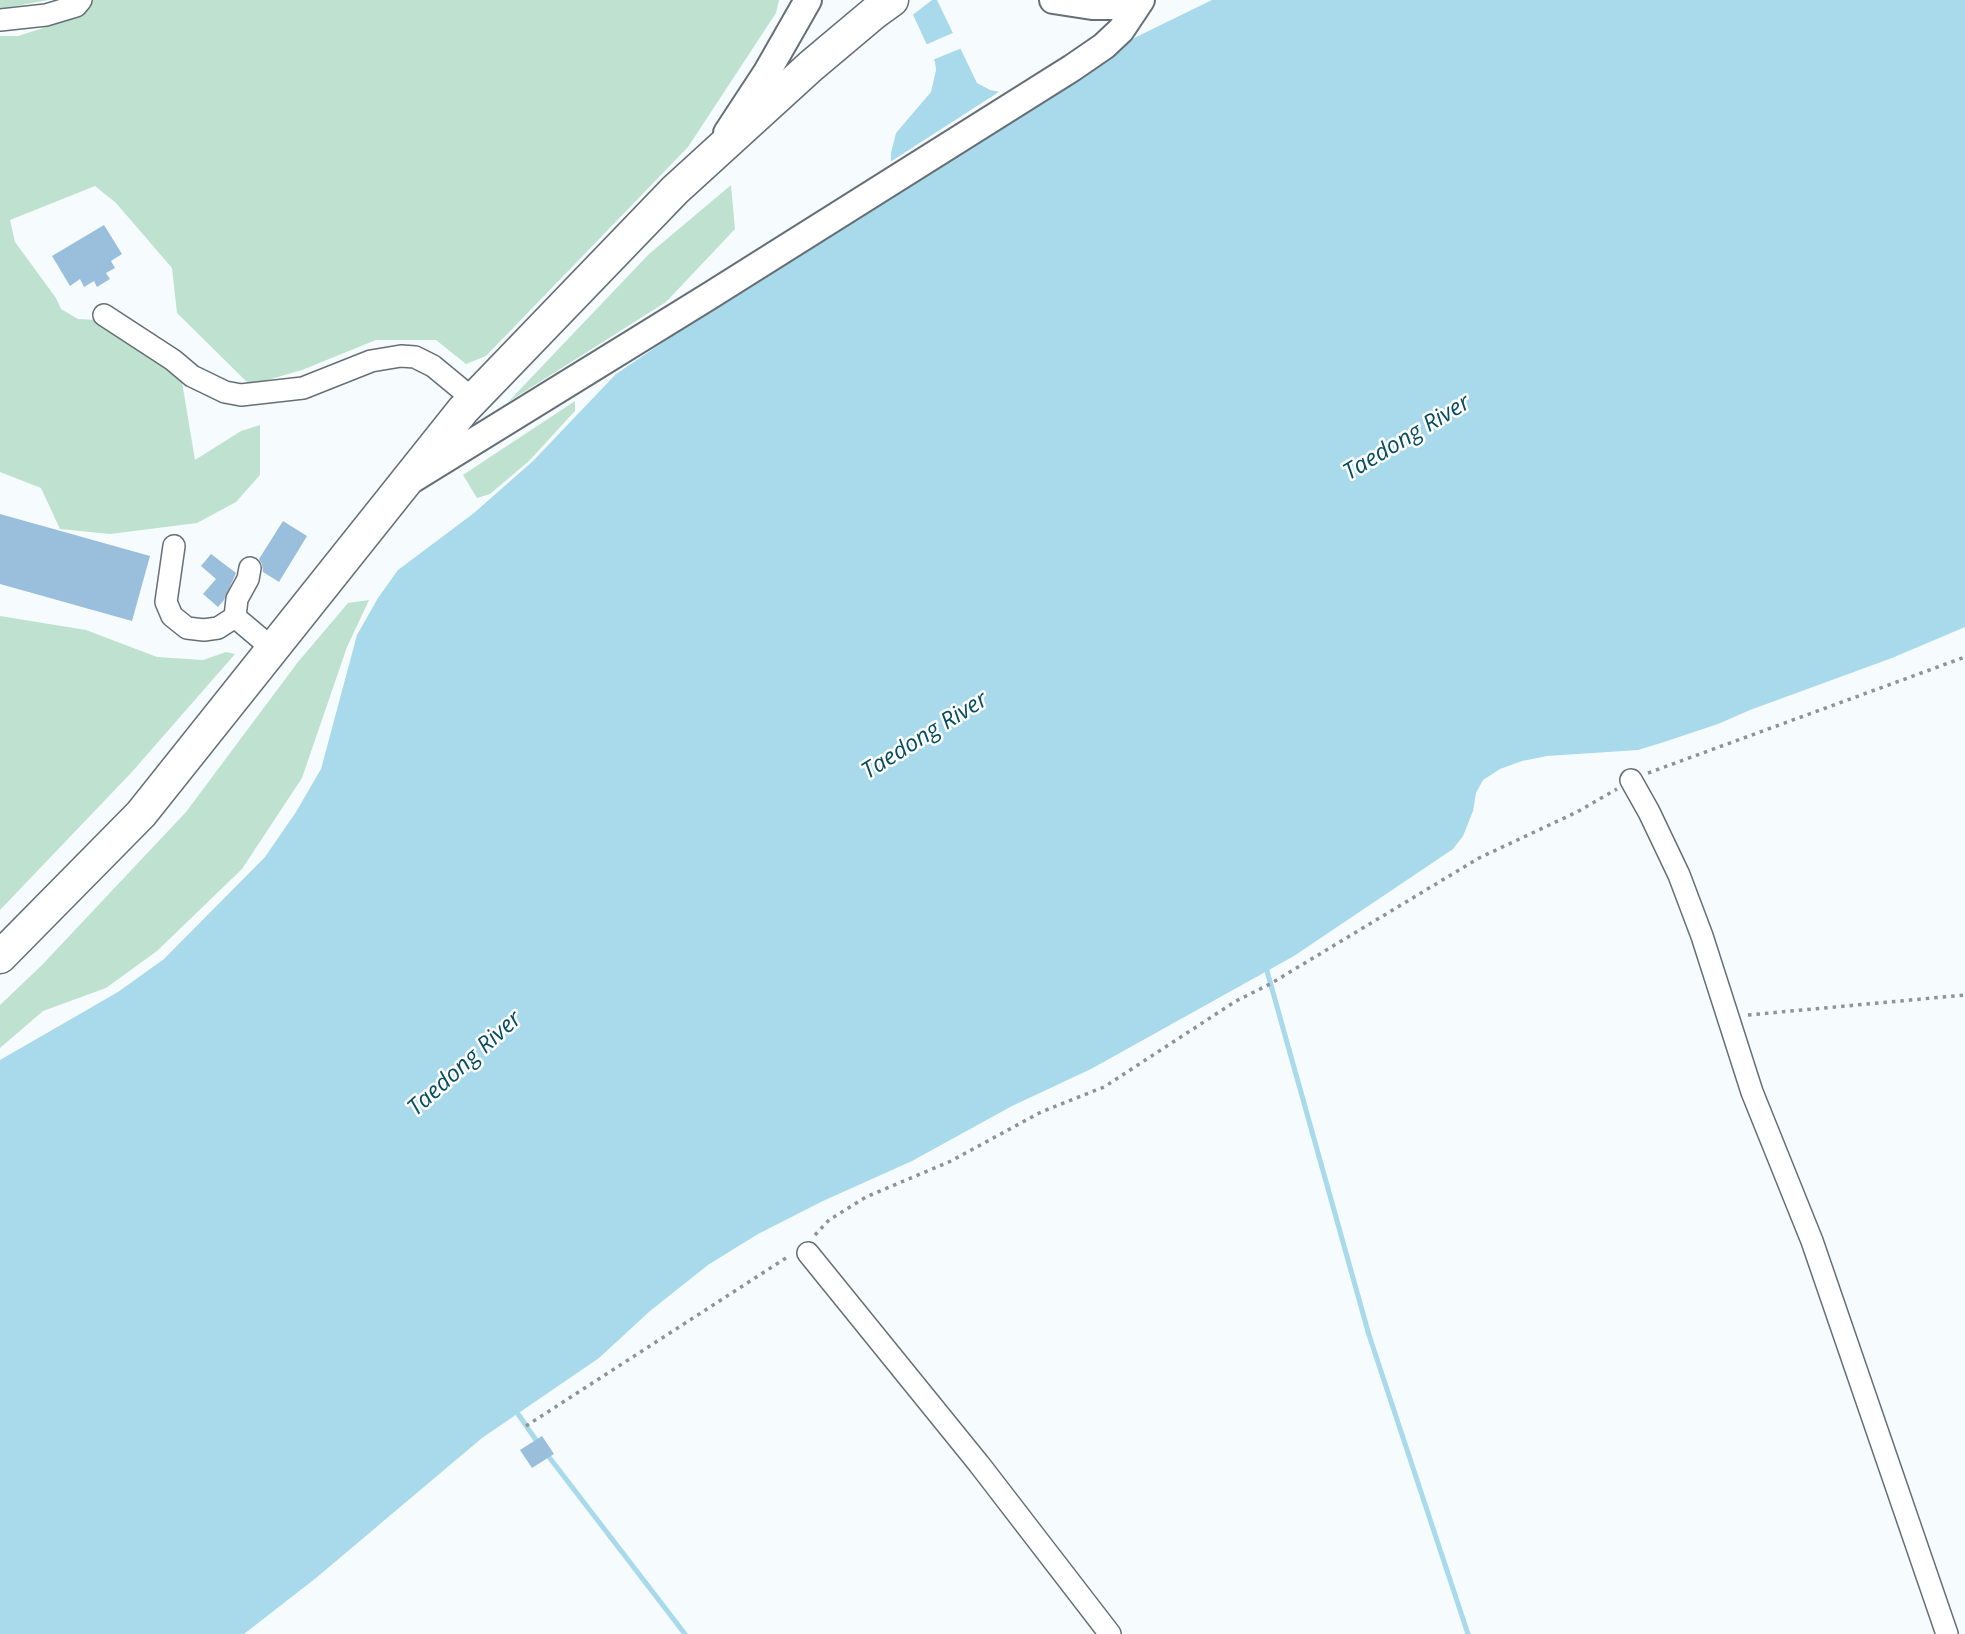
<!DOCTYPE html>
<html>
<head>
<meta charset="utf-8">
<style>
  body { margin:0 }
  canvas { display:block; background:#f6fbfe }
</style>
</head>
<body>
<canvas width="1965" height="1634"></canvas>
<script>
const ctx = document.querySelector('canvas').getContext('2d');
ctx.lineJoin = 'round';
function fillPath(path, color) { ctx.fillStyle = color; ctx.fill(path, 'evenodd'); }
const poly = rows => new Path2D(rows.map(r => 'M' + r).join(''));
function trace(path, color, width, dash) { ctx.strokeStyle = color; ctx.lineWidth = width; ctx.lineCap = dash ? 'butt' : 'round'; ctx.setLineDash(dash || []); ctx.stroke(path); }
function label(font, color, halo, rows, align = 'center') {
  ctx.font = font + ' "Open Sans",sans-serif'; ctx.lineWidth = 5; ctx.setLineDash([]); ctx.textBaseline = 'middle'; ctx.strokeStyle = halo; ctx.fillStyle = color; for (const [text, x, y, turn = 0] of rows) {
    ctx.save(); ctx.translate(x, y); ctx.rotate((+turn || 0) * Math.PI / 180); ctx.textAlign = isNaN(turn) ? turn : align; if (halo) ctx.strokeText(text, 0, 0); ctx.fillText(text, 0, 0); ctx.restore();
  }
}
fillPath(poly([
  [0,0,48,0,0,9],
  [92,0,779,0,776,13,688,147,486,356,466,364,436,340,376,340,302,370,250,385,177,313,172,268,116,203,95,186,10,220,15,242,56,298,61,309,78,319,99,320,171,368,182,382,195,460,241,431,260,425,260,475,236,502,197,523,110,534,60,529,41,488,0,472,0,36,18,36,62,22],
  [731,185,735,229,666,302,508,402,649,254],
  [575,401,575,411,529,461,490,494,477,498,463,475],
  [369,600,347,647,302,778,242,869,157,951,106,988,43,1011,0,1048,0,1005,42,965,186,812,298,662,348,603],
  [0,616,86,630,157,657,203,660,226,652,235,654,131,773,0,910]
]), '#bee2cf');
fillPath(poly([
  [906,0,937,0,977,83,990,90,1000,92,1049,93,1130,40,1212,0,1965,0,1965,627,1892,658,1750,710,1718,724,1664,742,1638,750,1547,756,1522,761,1500,769,1483,780,1476,793,1473,811,1463,836,1453,849,1294,956,1091,1069,1012,1106,912,1161,823,1201,758,1234,708,1265,650,1311,599,1358,482,1438,316,1578,244,1634,0,1634,0,1060,118,992,164,959,265,857,296,812,321,769,357,635,378,598,398,570,474,513,533,461,616,374,724,301,890,195,891,153,896,133,931,92,936,70,935,62]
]), '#a8daec');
fillPath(poly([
  [902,0,932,0,910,17],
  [955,32,962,48,930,61,923,46],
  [1005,88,1046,89,887,191,887,164]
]), '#f6fbfe');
trace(poly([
  [1267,971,1369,1335,1468,1634],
  [518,1414,536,1440],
  [549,1457,685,1634]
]), '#a8daec', 5);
fillPath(poly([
  [104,225,122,254,111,261,115,268,106,273,110,279,97,287,94,281,84,287,80,279,70,286,52,256],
  [0,514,150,556,132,621,0,584],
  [283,521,307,536,279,582,263,572,262,564,259,559],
  [211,554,236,573,224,600,218,607,203,594,216,579,201,566],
  [542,1436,554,1454,532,1468,520,1450]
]), '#99bfdc');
const minor = poly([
  [0,20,46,15,76,6,81,0],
  [104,315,173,360,192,376,225,392,241,395,303,388,371,361,401,356,415,357,433,366,473,399],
  [174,546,166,602,172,616,187,628,204,630,218,628,235,617,237,599,248,579,250,568],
  [235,617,273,649],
  [1631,780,1649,812,1679,875,1702,936,1752,1092,1812,1241,1947,1634],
  [808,1253,979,1464,1110,1634]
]);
const major = poly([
  [1053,0,1092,6,1116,6,1140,0],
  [727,133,767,72,808,0],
  [413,479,711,295,1072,68,1104,46,1121,30,1141,0]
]);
const highway = poly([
  [0,957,141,814,463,410,675,190,811,66,874,13,892,0]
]);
trace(minor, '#666f76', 24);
trace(major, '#666f76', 30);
trace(highway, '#666f76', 35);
trace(poly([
  [1648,773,1965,657],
  [1748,1015,1965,995],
  [815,1235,829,1220,866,1197,951,1161,1041,1112,1104,1087,1236,1001,1270,984,1479,858,1577,812,1617,789],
  [526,1426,789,1256]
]), '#8e9396', 3.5, [3.5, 5]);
trace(minor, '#fff', 21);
trace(major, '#fff', 26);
trace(highway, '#fff', 32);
label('italic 23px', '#054d60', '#fff', [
  ["Taedong River",1407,438,-31],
  ["Taedong River",925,736,-32],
  ["Taedong River",465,1064,-42]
]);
</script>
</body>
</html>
